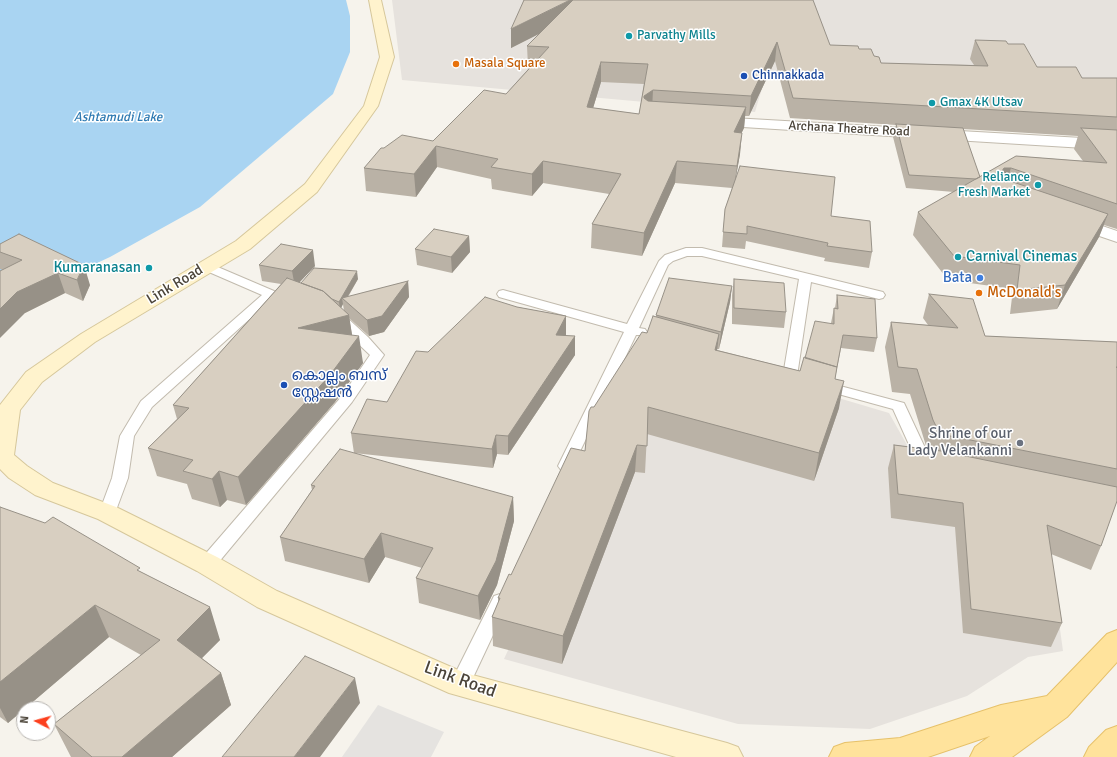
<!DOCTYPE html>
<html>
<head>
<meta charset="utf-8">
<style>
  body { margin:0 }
  #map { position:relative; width:1117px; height:757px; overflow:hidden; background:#f6f3ec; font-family:Signika,sans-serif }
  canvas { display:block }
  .north { position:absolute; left:16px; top:701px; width:40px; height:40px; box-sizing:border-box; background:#fff; border:1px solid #b7b4b0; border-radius:50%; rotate:276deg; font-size:11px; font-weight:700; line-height:16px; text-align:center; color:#4b4439 }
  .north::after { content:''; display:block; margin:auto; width:14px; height:18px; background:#fc3f1d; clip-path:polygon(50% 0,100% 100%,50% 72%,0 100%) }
</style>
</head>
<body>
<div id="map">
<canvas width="1117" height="757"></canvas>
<div class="north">N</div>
</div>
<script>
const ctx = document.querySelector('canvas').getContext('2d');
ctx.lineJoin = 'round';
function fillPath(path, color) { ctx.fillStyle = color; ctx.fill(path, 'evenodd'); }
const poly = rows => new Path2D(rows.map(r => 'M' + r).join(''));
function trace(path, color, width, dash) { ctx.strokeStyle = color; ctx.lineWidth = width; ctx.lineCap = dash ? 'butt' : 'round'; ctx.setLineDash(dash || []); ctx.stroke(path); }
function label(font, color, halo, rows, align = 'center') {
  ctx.font = font + ' Signika,"Noto Sans Malayalam",sans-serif'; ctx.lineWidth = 3; ctx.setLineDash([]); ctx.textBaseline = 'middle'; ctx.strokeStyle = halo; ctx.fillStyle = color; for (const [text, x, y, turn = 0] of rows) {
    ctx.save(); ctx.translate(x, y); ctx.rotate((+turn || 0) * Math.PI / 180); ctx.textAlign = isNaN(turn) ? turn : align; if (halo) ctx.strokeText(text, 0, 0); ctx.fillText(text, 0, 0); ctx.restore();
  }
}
fillPath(poly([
  [392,0,1117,0,1117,84,1074,80,766,75,755,112,402,80],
  [650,342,889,413,924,475,1042,499,1063,651,1028,657,967,696,870,729,738,724,504,659]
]), '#e6e2dd');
fillPath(poly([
  [378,705,444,732,431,757,342,757]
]), '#e5e3e0');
fillPath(poly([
  [0,0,346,0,350,16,350,52,333,94,200,207,110,257,0,308]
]), '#a9d4f2');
const service = poly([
  [686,248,702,248,883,292,885,295,883,298,879,299,811,282,797,376,795,379,790,380,785,379,783,376,799,279,702,256,687,256,673,261,668,265,639,328,645,329,647,332,645,335,636,335,571,470,566,471,561,470,558,466,624,332,499,297,497,294,499,291,503,290,627,324,659,261,665,255,686,248],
  [206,262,274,291,293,295,295,298,293,301,289,302,273,298,152,407,134,436,128,478,115,513,113,517,107,519,101,517,99,513,112,478,120,436,141,401,262,295,202,269,200,266,202,263,206,262],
  [338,313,343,314,368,337,384,355,352,402,213,569,207,570,201,569,198,564,201,559,342,396,370,355,333,320,332,317,333,314,338,313],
  [825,382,904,403,933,465,930,469,925,470,920,469,893,409,820,389,818,386,820,383,825,382],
  [500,594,506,596,509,601,470,684,467,690,460,692,453,690,450,684,494,596,500,594]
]);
const minor = poly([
  [715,117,1117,140,1117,150,710,125,707,122,710,119,715,117],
  [1073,216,1117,231,1117,242,1067,225,1064,221,1067,217,1073,216]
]);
const secondary = poly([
  [369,0,381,0,394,57,378,106,317,192,250,249,95,342,42,382,20,410,14,455,27,466,53,483,116,507,217,557,277,591,465,673,727,743,738,747,743,757,676,757,449,693,257,607,197,571,98,519,35,495,9,478,0,469,0,405,26,372,81,334,236,241,305,184,364,106,380,57,369,0]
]);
const primary = poly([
  [1117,630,1117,662,1067,717,1012,757,970,757,975,747,990,736,928,757,829,757,834,747,845,743,900,738,1001,705,1047,696,1107,634,1117,630],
  [1117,726,1117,757,1084,757,1089,747,1106,730,1117,726]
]);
trace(service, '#c2bbae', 2);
trace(minor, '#c2bbae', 2);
trace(secondary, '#d6c79b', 2);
trace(primary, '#e6c16a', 2);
fillPath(service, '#fff');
fillPath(minor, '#fff');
fillPath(secondary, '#fff3cd');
fillPath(primary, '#ffe39c');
fillPath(poly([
  [511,29,830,45,859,49,874,56,881,63,974,65,970,59,975,40,1008,44,1037,67,1082,78,1117,78,1117,229,1104,225,1099,237,1057,309,1010,314,1013,289,948,280,913,235,918,212,954,192,906,188,893,137,896,125,790,118,775,61,749,116,745,116,744,128,741,133,740,154,736,176,831,216,872,252,869,268,824,261,825,258,746,241,745,249,722,247,725,209,732,188,675,183,642,256,591,248,592,224,609,194,543,183,532,196,492,189,491,179,437,167,416,197,366,191,364,168,384,148,433,141,506,94,531,66,528,66,527,46,541,33,511,48],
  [601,82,644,84,639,114,593,108],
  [963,129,1078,136,1074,149,1083,161,1016,156,980,177],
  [469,236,470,252,452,273,417,265,415,249],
  [0,244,90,285,83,301,65,293,25,313,3,270,0,269],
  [259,265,315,266,299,283,301,283,358,279,348,297,408,281,409,297,384,332,369,336,349,318,352,335,363,363,335,402,246,505,227,500,220,507,192,499,187,484,157,476,148,448,177,419,173,405,281,284,262,281],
  [343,304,344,311,341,308],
  [734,279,786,312,784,328,732,324,732,295],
  [732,286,730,302,719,349,717,349,717,350,800,371,805,358,831,323,834,308,835,308,837,295,877,338,874,352,841,348,835,379,839,408,814,481,647,434,645,473,635,472,562,664,493,646,492,617,498,604,498,598,585,451,594,407,647,333,656,317,656,315],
  [929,294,985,336,1117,342,1117,501,1101,546,1091,570,1051,554,1062,623,1051,647,963,633,955,527,891,518,888,468,894,445,927,449,910,394,892,392,885,347,891,322,928,325,923,318],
  [517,307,566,316,566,335,565,336,575,336,575,355,508,455,497,454,493,468,354,453,351,433,387,402,428,352],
  [311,485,513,497,514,521,497,585,480,620,419,603,416,578,422,568,385,557,369,583,285,561,280,537,312,490],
  [0,507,141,572,220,640,202,658,221,673,231,705,172,757,71,757,54,724,141,655,109,637,8,723,0,717]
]), '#bab2a6');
fillPath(poly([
  [570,0,576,0,576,15,511,48,511,29],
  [777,42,775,61,749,116,751,96],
  [601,62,601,82,587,128,587,107],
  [653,90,652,110,643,116,644,96],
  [746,107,744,128,732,154,734,132],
  [742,133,740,154,734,188,737,166],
  [436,146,437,167,416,197,414,174],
  [543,161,543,183,532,196,532,174],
  [677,161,675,183,642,256,644,233],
  [1004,168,1011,168,1004,190,1000,174],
  [1108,214,1099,237,1057,309,1065,285],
  [469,236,470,252,452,273,451,257],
  [313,250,315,266,295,287,292,271],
  [84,265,90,285,83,301,77,280],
  [357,271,358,279,345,301,342,298,343,304,340,310,339,302],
  [58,273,65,293,25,313,0,338,0,309,17,292],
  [408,281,409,297,384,332,369,336,367,320],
  [732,286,730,302,719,349,721,332],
  [349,315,353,341,298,328],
  [566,316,566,335,556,353,556,335],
  [719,334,716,360,715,350],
  [359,336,363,363,335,402,246,505,238,477],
  [575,336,575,355,508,455,508,436],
  [844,381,839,408,814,481,819,453],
  [496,435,497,454,493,468,492,449],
  [637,445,635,472,562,664,563,636],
  [219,471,227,500,220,507,212,479],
  [513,497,514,521,497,585,480,620,478,596],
  [381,533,385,557,369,583,364,559],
  [95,605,109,637,8,723,0,708,0,682],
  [210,607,220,640,188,672,177,640],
  [221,673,231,705,172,757,122,757],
  [355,678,360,703,320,757,294,757]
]), '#979187');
const building = poly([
  [524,0,570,0,511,29,524,0],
  [573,0,813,0,830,45,858,46,859,49,871,49,874,56,879,57,881,63,988,66,975,40,1006,41,1008,44,1024,44,1037,67,1076,67,1082,78,1117,78,1117,117,793,98,777,42,751,96,653,90,644,96,644,98,648,101,746,107,734,132,742,133,737,166,677,161,644,233,592,224,621,174,543,161,532,174,491,167,498,159,436,146,414,174,364,168,381,148,384,148,402,135,433,141,484,90,506,94,549,47,527,46,573,0],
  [601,62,648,64,639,114,587,107,601,62],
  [896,124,963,128,980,177,976,179,909,175,896,124],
  [1081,128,1117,130,1117,204,1011,168,1004,168,1000,174,1004,179,1108,214,1065,285,1017,290,1020,265,954,256,918,212,1016,156,1107,163,1081,128],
  [740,166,835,177,831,216,870,221,872,252,827,246,828,243,747,226,747,234,723,232,725,209,740,166],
  [434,229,469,236,451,257,415,249,434,229],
  [19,234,84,265,77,280,58,273,17,292,0,309,0,271,22,260,0,252,0,244,19,234],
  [281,244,313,250,292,271,259,265,281,244],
  [314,268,357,271,339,302,332,299,323,291,301,283,314,268],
  [287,278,323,291,349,315,298,328,359,336,330,375,238,477,219,471,212,479,183,471,193,460,148,448,189,408,173,405,287,278],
  [669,278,732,286,721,332,656,315,669,278],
  [734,279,784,283,786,312,734,308,734,279],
  [408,281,382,316,367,320,342,298,408,281],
  [929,294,973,299,985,336,1117,342,1117,367,1116,367,1117,368,1117,469,940,434,933,420,917,369,898,367,891,322,958,328,929,294],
  [837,295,875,299,877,338,843,335,837,367,805,358,815,321,834,324,834,308,838,309,837,295],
  [485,297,517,307,566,316,556,335,575,336,508,436,496,435,492,449,351,433,367,399,387,402,416,351,428,352,485,297],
  [653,316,719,334,715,350,800,371,804,357,837,367,835,379,844,381,819,453,648,407,647,446,637,445,563,636,492,617,500,598,498,598,509,574,511,575,571,448,585,451,589,411,591,407,594,407,642,332,647,333,653,316],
  [894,445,941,451,1117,487,1117,501,1101,546,1047,525,1062,623,971,609,963,503,898,494,894,445],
  [340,449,513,497,496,561,478,596,416,578,433,548,381,533,364,559,280,537,315,486,311,485,340,449],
  [0,507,45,523,53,517,140,568,137,570,210,607,177,640,221,673,122,757,92,757,54,724,160,640,95,605,0,682,0,507],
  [305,656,355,678,294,757,222,757,305,656]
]);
fillPath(building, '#d8cfc1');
trace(building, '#979187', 1);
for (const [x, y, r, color] of [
  [629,36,4,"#0f9aa8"],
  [456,64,4,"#e8710a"],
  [744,76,4,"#1a4fb4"],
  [932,103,4,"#0f9aa8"],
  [1038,185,4,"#0f9aa8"],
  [958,257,4,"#0f9aa8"],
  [149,268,4,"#0f9aa8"],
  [980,278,4,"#3f7fe0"],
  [979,293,4,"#e8710a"],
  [284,385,4,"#1a4fb4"],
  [1020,443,4,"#6b7280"]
]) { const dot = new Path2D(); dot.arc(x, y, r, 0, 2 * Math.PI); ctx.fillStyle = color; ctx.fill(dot); trace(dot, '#fff', 1.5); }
label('13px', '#0d838f', '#fff', [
  ["Parvathy Mills",637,36],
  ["Gmax 4K Utsav",940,103],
  ["Reliance",1030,178,"right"],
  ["Fresh Market",1030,193,"right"]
], 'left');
label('13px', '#c56008', '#fff', [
  ["Masala Square",464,64]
], 'left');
label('13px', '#164399', '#fff', [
  ["Chinnakkada",752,76]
], 'left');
label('italic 13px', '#2e7ab2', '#fff', [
  ["Ashtamudi Lake",118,118]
]);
label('13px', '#4b4439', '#fff', [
  ["Archana Theatre Road",849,129,3]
]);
label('15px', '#0d838f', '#fff', [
  ["Carnival Cinemas",966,257],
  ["Kumaranasan",141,268,"right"]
], 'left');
label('15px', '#366cbe', '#fff', [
  ["Bata",972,278]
], 'right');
label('15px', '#4b4439', '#fff', [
  ["Link Road",175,285,-31]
]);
label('15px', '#c56008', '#fff', [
  ["McDonald's",987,293]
], 'left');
label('15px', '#164399', '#fff', [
  ["കൊല്ലം ബസ്",292,376],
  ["സ്റ്റേഷൻ",292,393]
], 'left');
label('15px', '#5b616d', '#fff', [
  ["Shrine of our",1012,434],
  ["Lady Velankanni",1012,451]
], 'right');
label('18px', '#4b4439', '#fff', [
  ["Link Road",460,680,20]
]);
</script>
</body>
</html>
